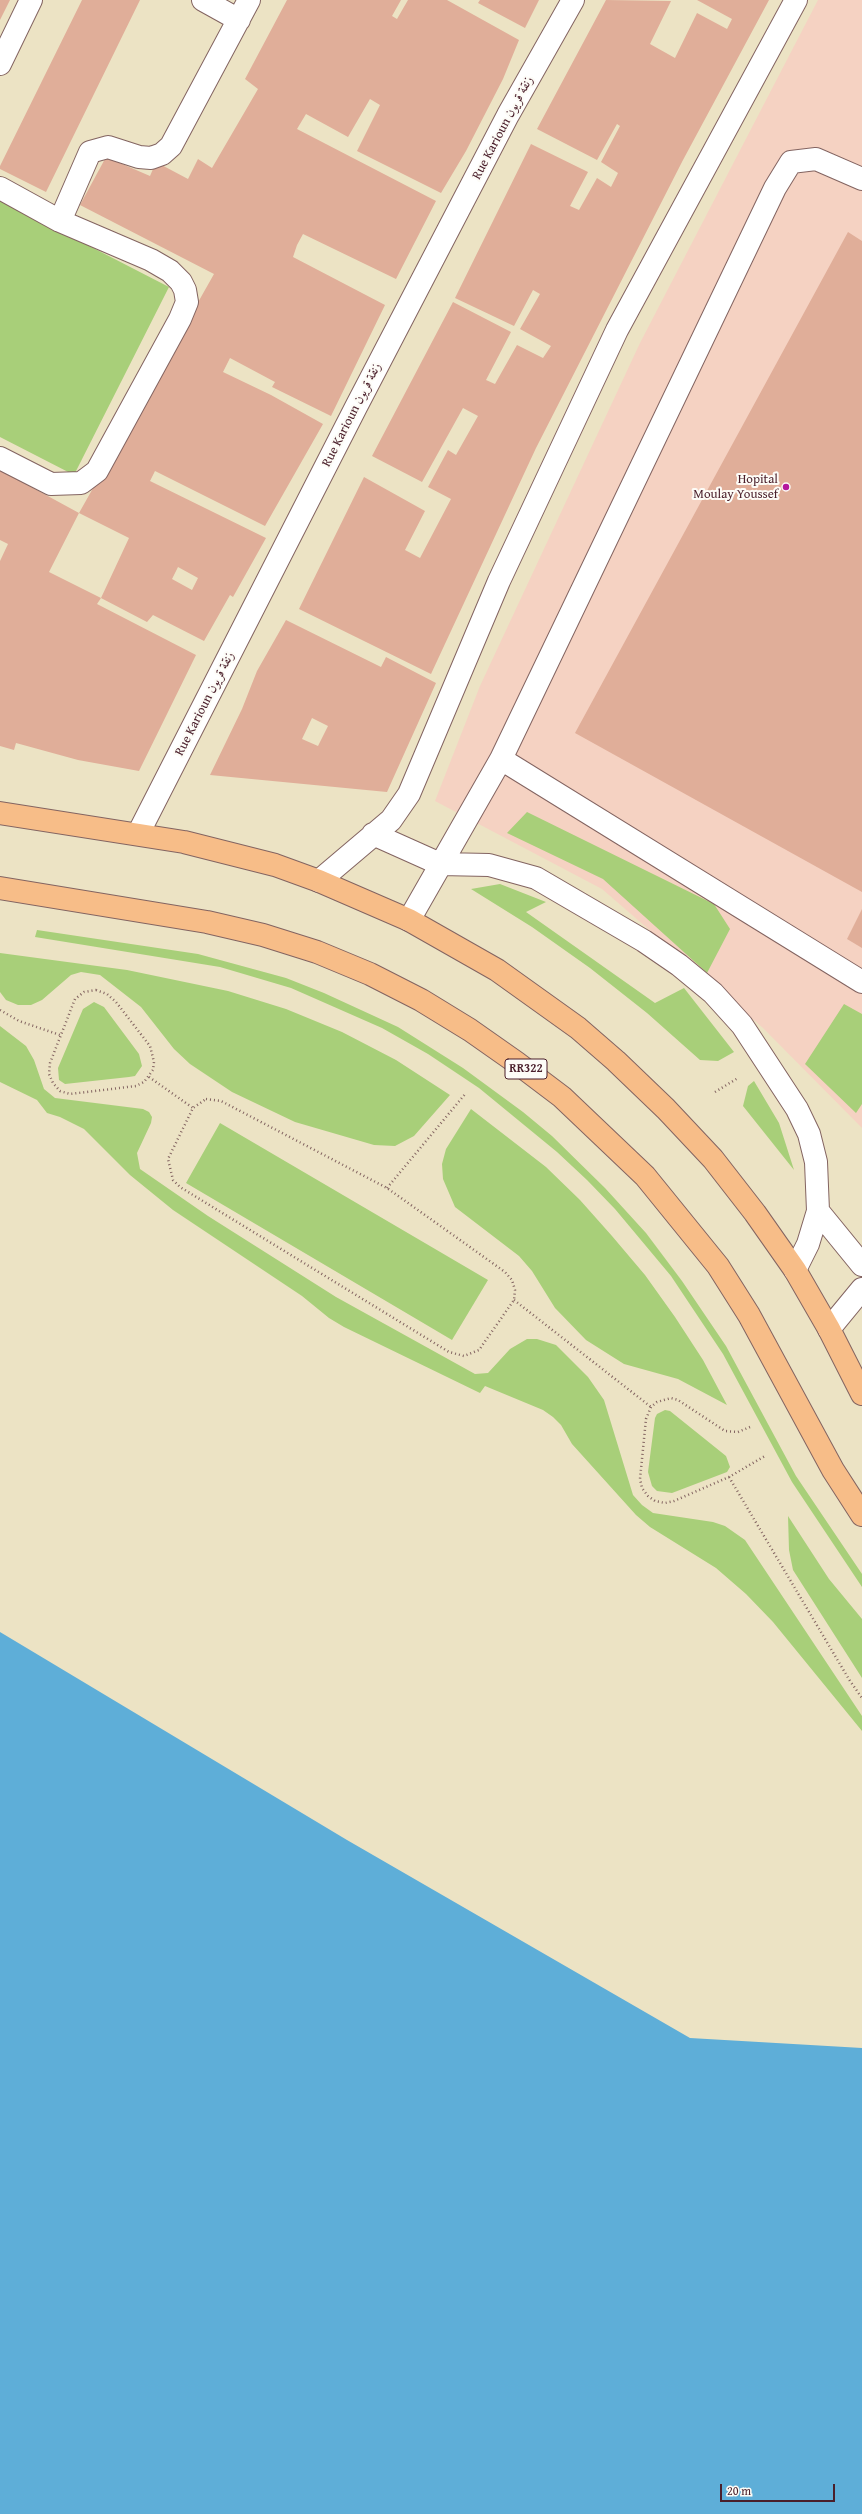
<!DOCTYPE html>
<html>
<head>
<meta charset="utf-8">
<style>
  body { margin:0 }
  #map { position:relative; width:862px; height:2514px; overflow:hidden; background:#ece3c4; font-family:"Gentium Book Plus",serif }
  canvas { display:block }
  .scale { position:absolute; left:720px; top:2484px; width:115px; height:18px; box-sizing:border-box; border:2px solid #4a1f2b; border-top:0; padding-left:5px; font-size:12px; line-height:14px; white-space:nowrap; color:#4a1f2b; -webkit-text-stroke:3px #fdfcf7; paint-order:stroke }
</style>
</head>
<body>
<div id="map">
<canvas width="862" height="2514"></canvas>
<div class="scale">20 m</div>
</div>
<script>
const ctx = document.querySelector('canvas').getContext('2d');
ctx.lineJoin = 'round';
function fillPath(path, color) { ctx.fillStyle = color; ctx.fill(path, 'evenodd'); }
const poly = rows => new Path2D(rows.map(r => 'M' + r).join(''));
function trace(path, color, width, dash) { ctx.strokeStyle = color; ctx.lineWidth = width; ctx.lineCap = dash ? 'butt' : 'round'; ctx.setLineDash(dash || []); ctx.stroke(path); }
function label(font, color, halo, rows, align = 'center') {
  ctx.font = font + ' "Gentium Book Plus",Amiri,serif'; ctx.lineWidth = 4; ctx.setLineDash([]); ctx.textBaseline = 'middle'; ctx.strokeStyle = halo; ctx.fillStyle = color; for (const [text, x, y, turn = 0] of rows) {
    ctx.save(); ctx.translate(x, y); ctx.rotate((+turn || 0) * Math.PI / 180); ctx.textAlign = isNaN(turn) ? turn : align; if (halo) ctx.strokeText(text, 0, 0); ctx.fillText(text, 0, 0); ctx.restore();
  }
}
fillPath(poly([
  [818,0,862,0,862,1128,763,1028,602,889,435,801,480,686,640,343]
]), '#f5d2c2');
fillPath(poly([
  [0,200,169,287,74,475,0,437],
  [527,812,714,904,730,929,707,973,603,879,507,833],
  [500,884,546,902,526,912,655,1003,684,988,734,1052,718,1061,700,1060,647,1013,590,968,532,927,471,889],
  [37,930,198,954,286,978,324,993,398,1027,463,1068,523,1112,552,1136,605,1188,646,1233,682,1281,726,1346,796,1476,862,1574,862,1587,792,1482,723,1354,671,1276,615,1209,587,1180,557,1152,479,1088,428,1054,382,1028,291,988,220,967,35,937],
  [0,953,127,970,228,991,286,1009,342,1032,396,1060,450,1095,414,1136,395,1146,374,1145,295,1122,232,1092,190,1064,174,1049,141,1007,100,975,81,972,71,975,42,1000,31,1005,18,1005,6,1000,0,992],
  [94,1002,104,1007,139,1054,142,1066,135,1076,129,1077,65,1084,59,1080,58,1068,83,1009],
  [844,1004,862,1014,862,1104,856,1113,805,1064],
  [0,1026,26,1046,34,1060,44,1089,55,1098,143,1109,149,1112,152,1117,151,1123,137,1153,140,1169,208,1216,336,1297,475,1374,488,1373,510,1349,527,1339,537,1339,556,1345,588,1377,604,1400,633,1495,642,1505,653,1513,713,1522,725,1526,745,1540,862,1716,862,1731,773,1622,746,1594,716,1568,650,1527,636,1515,572,1444,561,1425,553,1417,543,1410,485,1386,480,1393,344,1327,329,1318,302,1296,173,1210,130,1175,84,1129,60,1117,47,1113,37,1100,0,1082],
  [754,1081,779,1123,794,1170,743,1106,748,1086],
  [471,1109,546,1167,580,1200,612,1236,645,1275,675,1317,703,1360,727,1405,678,1379,624,1364,586,1340,555,1308,532,1271,519,1256,455,1207,443,1179,442,1164,446,1149],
  [220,1123,488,1280,452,1340,186,1183],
  [665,1410,670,1411,726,1456,730,1467,727,1472,672,1493,657,1491,652,1486,648,1472,655,1418,657,1414],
  [788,1516,829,1579,862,1619,862,1678,793,1570,789,1550]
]), '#a8cf79');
fillPath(poly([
  [0,1632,347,1840,690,2038,862,2048,862,2514,0,2514]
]), '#5eaed8');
fillPath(poly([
  [0,0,10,0,0,20],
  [82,0,140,0,46,192,0,169,0,166],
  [287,0,401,0,392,16,397,19,408,0,447,0,519,40,503,79,466,151,441,193,357,151,380,105,370,99,348,137,306,114,297,129,436,201,396,279,303,234,297,245,293,257,385,305,331,416,272,387,275,382,230,358,223,372,271,395,323,424,265,526,155,471,150,481,266,538,233,597,230,595,204,641,153,615,147,622,101,598,129,538,79,513,214,274,80,205,106,157,150,176,156,162,188,179,198,159,212,168,258,89,245,79],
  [178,567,198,578,192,590,172,579],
  [480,0,539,0,525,28,478,3],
  [606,0,671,1,650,44,675,58,697,13,727,29,732,19,697,0,769,0,683,160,536,448,431,674,299,609,364,477,425,511,405,550,420,558,451,499,428,487,448,450,456,455,478,416,463,408,422,482,372,456,453,302,511,332,486,380,495,384,517,345,543,358,551,346,520,329,540,294,533,290,514,326,455,298,531,144,588,172,570,206,579,210,597,178,611,187,618,173,601,162,620,126,617,124,597,160,537,129],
  [848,232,862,241,862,892,575,733],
  [0,470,79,513,49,572,101,598,97,604,196,655,139,771,78,760,16,743,14,750,0,746,0,561,8,544,0,540],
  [286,620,381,667,386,657,436,683,387,792,210,775,242,709,257,671],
  [312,718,328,726,318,746,302,739],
  [862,909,862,948,847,939]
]), '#e0ae99');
const minor = poly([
  [203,0,239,20],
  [0,64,31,0],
  [0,188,60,221,151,260,170,271,181,282,185,290,187,302,180,319,97,471,81,483,51,484,0,458],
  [60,221,90,152,108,147,139,157,151,158,162,154,171,146,249,0],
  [501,759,862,982],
  [138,834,356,407,508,115,573,0],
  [373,834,440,864,489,865,536,878,644,941,679,965,713,993,742,1025,797,1109,809,1134,816,1162,818,1211,808,1244,795,1270],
  [319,881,391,820,409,794,499,581,617,330,796,0],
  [409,920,501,759,775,188,791,162,816,159,862,179],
  [818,1211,862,1265],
  [829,1329,862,1289]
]);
const major = poly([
  [0,813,184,842,275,865,319,881,409,920,497,970,578,1028,616,1061,666,1109,713,1159,755,1213,795,1270,829,1329,862,1394],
  [0,888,207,922,263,935,317,952,370,974,421,1000,470,1030,517,1063,562,1097,645,1176,718,1266,749,1315,833,1470,862,1515]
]);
trace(minor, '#836461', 24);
trace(major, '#836461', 24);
trace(poly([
  [96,990,107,994,116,1002,150,1046,154,1062,153,1070,144,1082,136,1086,70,1094,60,1091,53,1083,49,1074,50,1063,75,999,84,992,96,990],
  [0,1010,19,1021,60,1035],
  [149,1077,193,1108],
  [715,1092,738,1078],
  [206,1099,221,1101,387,1188,505,1272,512,1280,515,1290,514,1300,479,1350,464,1356,449,1352,180,1187,173,1180,168,1159,193,1108,206,1099],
  [387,1188,466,1093],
  [514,1300,651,1407],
  [750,1427,738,1432,725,1431,678,1400,671,1398,657,1402,651,1407,646,1419,640,1479,642,1488,648,1496,655,1501,665,1503,674,1501,729,1477,765,1456],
  [729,1477,850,1681,862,1698]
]), '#836461', 2.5, [1, 3]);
trace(minor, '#fff', 22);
trace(major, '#f7bd88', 22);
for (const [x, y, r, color] of [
  [786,487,4,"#b5179e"]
]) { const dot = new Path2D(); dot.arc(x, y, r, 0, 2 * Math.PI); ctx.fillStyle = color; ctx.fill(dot); trace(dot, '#fdfcf7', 1.5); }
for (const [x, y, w] of [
  [526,1069,42]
]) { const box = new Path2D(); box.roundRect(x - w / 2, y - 10, w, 20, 3); ctx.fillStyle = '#fdfcf7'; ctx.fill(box); trace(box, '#4a1f2b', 1); }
label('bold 12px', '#4a1f2b', null, [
  ["RR322",526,1069]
]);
label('13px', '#4a1f2b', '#fdfcf7', [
  ["Rue Karioun زنقة قريون",503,128,-62],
  ["Rue Karioun زنقة قريون",352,415,-63],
  ["Rue Karioun زنقة قريون",205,704,-63]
]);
label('13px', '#4a1f2b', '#fdfcf7', [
  ["Hopital",778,480],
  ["Moulay Youssef",778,495]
], 'right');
</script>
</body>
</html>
